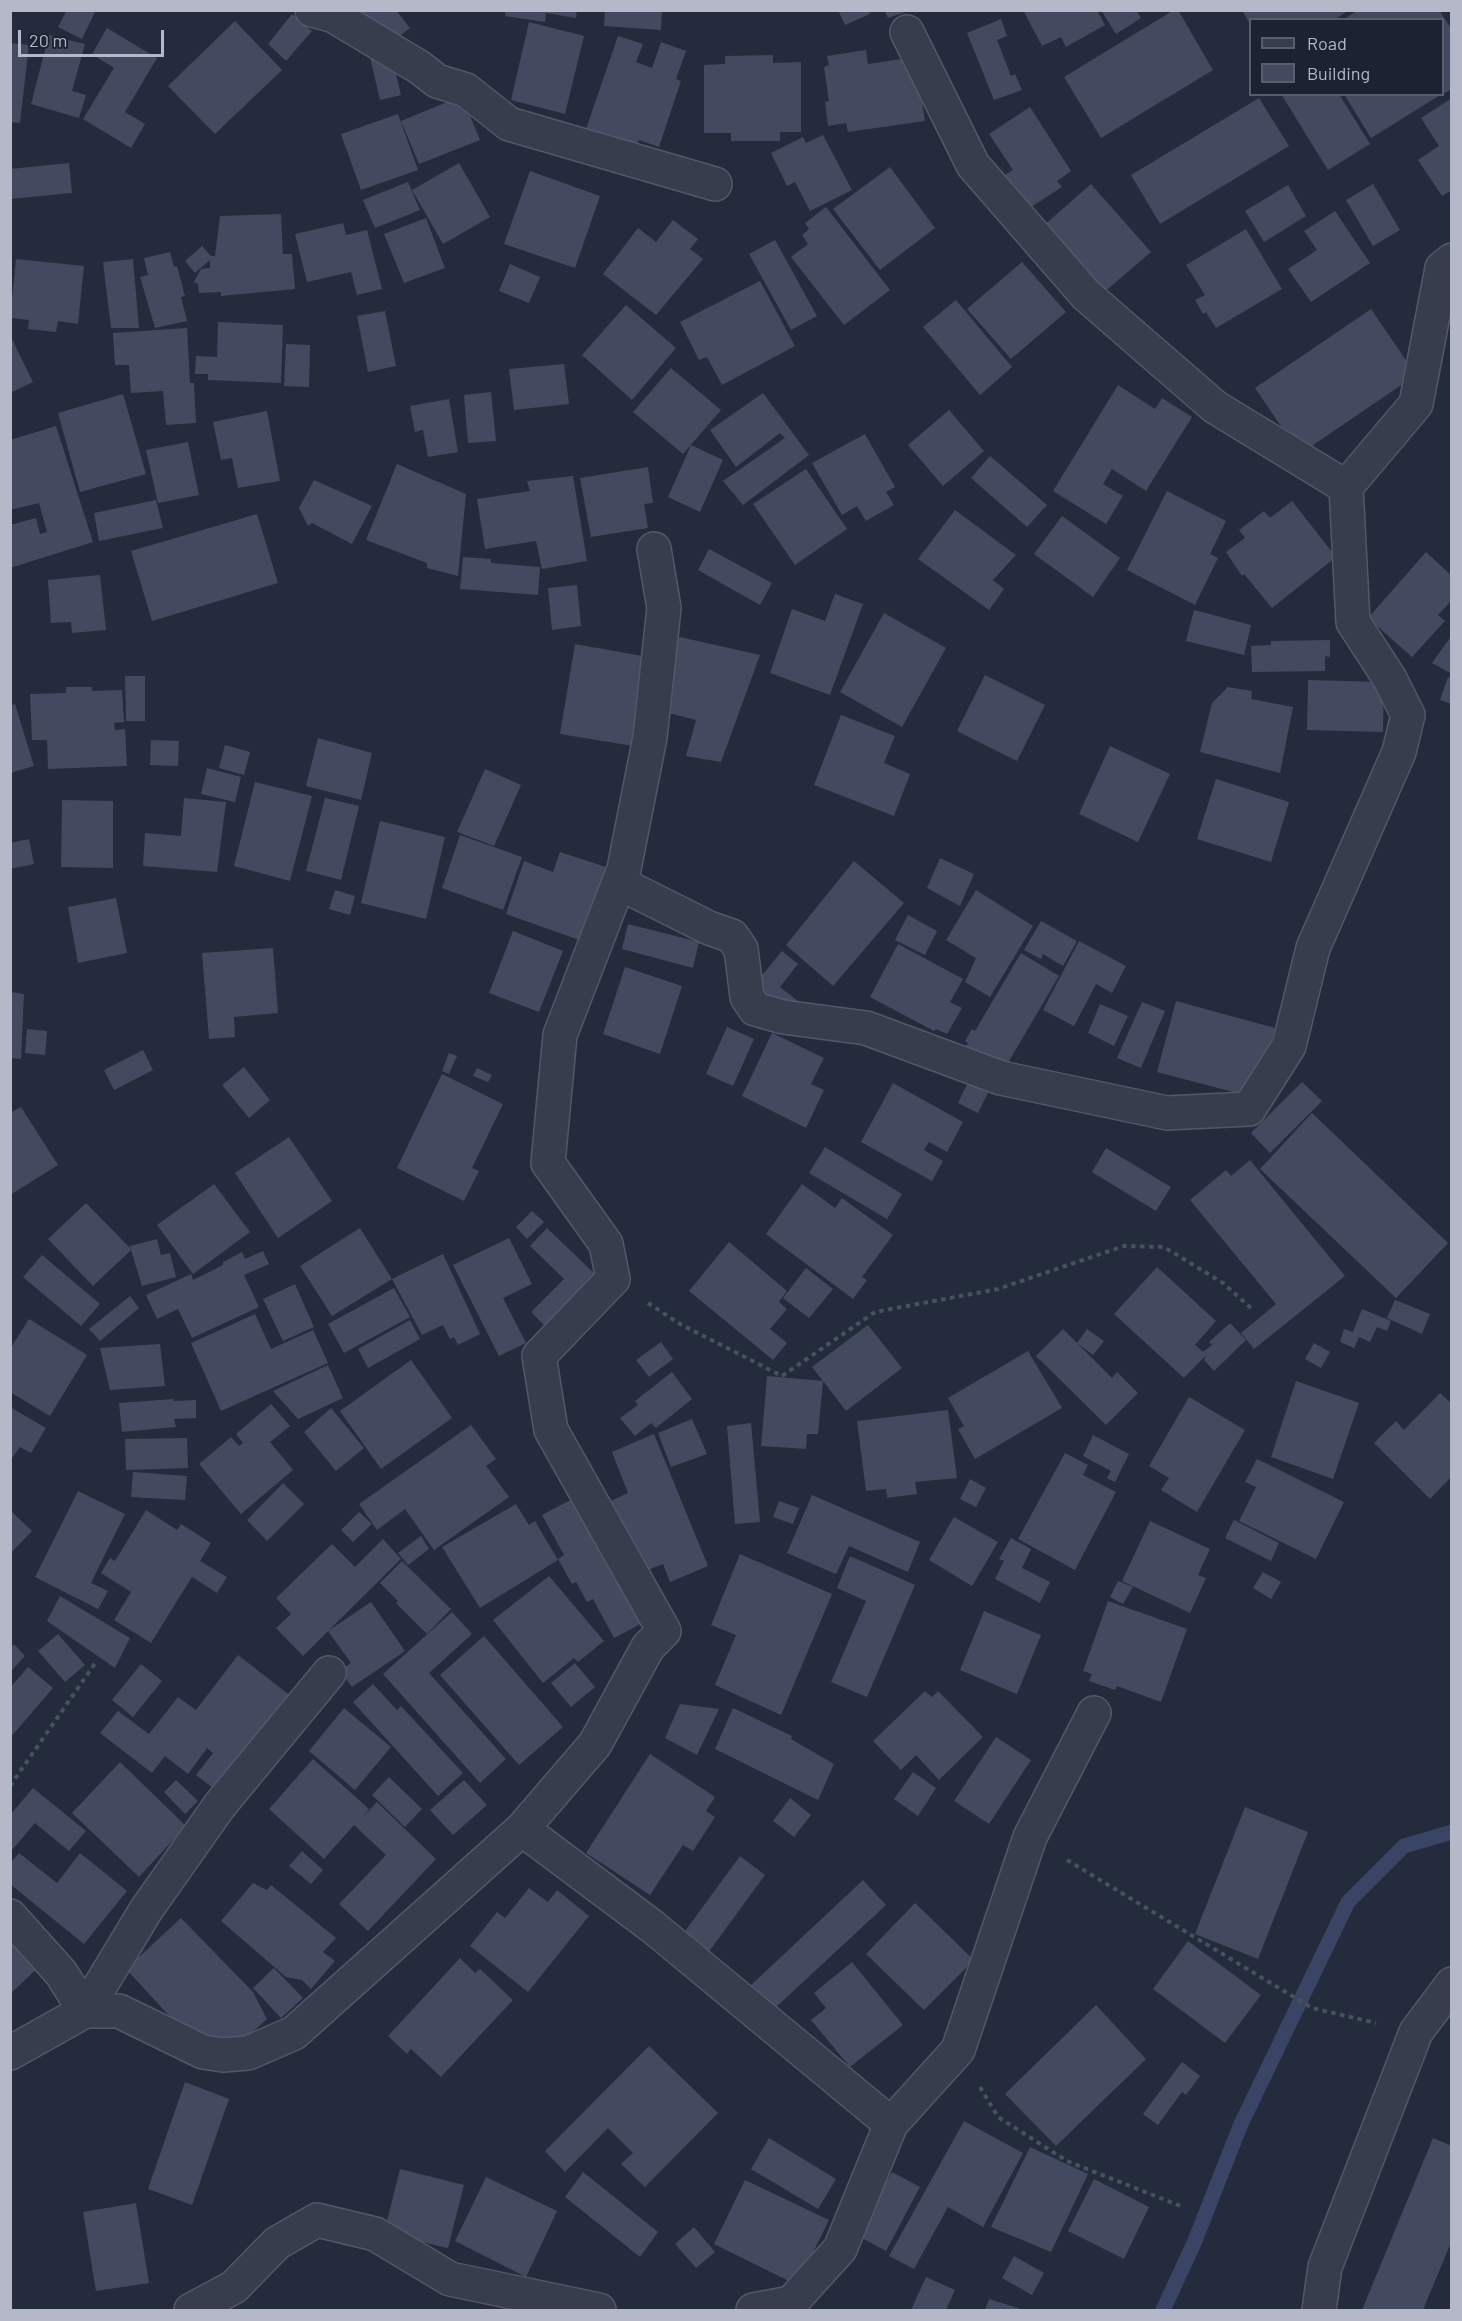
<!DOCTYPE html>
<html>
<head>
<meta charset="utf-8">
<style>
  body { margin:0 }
  #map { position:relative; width:1462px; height:2321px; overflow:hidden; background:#242b3d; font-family:Barlow,sans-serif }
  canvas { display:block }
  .frame { position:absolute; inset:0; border:12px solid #b4b8c8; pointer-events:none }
  .legend { position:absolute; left:1249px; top:18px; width:195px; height:78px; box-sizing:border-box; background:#1d2232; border:2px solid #595e6e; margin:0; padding:8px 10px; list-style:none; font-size:18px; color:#b4b8c8 }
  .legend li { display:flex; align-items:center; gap:12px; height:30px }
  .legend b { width:30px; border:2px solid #595e6e }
  .scale { position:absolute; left:18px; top:30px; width:146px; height:27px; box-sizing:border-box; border:3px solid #b4b8c8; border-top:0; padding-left:8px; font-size:18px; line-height:21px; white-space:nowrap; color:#b4b8c8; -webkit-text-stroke:4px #1d2232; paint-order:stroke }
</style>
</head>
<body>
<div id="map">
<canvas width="1462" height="2321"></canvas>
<div class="frame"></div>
<ul class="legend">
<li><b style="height:8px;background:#383d4d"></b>Road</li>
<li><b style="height:16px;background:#434a5f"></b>Building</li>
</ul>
<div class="scale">20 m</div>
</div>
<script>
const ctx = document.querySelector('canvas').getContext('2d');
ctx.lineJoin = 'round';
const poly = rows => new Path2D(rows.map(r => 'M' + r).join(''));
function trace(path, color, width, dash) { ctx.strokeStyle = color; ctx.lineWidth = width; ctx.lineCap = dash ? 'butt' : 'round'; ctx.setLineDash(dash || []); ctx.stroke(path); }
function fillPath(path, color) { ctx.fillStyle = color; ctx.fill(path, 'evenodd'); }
trace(poly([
  [1163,2310,1194,2243,1241,2124,1348,1902,1404,1846,1452,1832]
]), '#3a4565', 15);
fillPath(poly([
  [67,10,96,10,82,39,58,27],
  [355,10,396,10,410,28,385,47],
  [506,10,577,10,576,18,546,13,545,22,505,16],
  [605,10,662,10,661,30,604,26],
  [838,10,868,10,870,14,845,25],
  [884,10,908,10,908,11,888,18],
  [1023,10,1097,10,1105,25,1066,47,1061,37,1042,46],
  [1101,10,1136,10,1141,18,1116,34],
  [1174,10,1178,10,1213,70,1101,138,1064,77],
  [1242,10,1349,10,1334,20,1250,20,1250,24],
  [1358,10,1439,10,1452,30,1452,89,1443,94,1443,20,1343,20],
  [292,14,312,31,286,61,268,44],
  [1001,19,1007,36,997,40,1011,76,1015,74,1022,90,994,100,967,33],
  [235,21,282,70,215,134,168,86],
  [529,22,584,36,565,114,511,100],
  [107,28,157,58,125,112,145,124,131,148,83,119,114,68,92,54],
  [49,35,85,44,72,91,86,95,79,118,31,104],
  [618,36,643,44,636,62,652,68,661,42,686,51,676,79,681,81,659,147,639,140,635,149,585,132],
  [10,43,29,45,20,123,10,122],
  [866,50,868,64,915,57,925,121,848,132,846,123,828,126,825,102,829,101,824,67,829,65,827,56],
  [391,53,401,95,380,100,370,57],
  [773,55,773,63,801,62,801,132,780,132,780,141,731,141,731,133,704,133,704,65,725,64,725,56],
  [1281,94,1339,94,1370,144,1328,170],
  [1344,94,1442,94,1371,138],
  [462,96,480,140,419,164,401,121],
  [1259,98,1289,146,1160,224,1131,175],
  [1452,98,1452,190,1442,196,1418,160,1439,146,1421,118],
  [1030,107,1071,171,1057,181,1062,187,1028,209,1005,175,1013,170,989,134],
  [398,114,418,170,361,190,341,134],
  [823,135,852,190,810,211,795,182,787,186,771,153,803,137,806,143],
  [69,163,72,193,10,199,10,169],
  [459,163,490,217,443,244,412,190],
  [890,167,935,228,880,270,833,209],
  [530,171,600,196,575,268,504,244],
  [408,182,420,210,375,228,363,200],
  [1091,184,1151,252,1101,295,1042,227],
  [1373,184,1400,230,1373,246,1346,200],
  [1288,185,1306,216,1264,242,1245,211],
  [826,207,890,290,844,325,791,257,808,244,802,235,809,229,805,223],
  [1335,211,1370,263,1311,302,1288,269,1317,250,1304,231],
  [281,214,283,254,292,254,295,289,221,296,221,292,199,293,198,284,194,282,201,269,210,268,210,260,195,273,185,261,202,246,211,256,215,256,220,216],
  [426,218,445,268,404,283,384,234],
  [673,220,698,239,690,249,703,259,656,315,603,274,638,228,656,242],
  [343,223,346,235,367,230,382,289,357,295,351,272,307,282,295,234],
  [1246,229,1282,289,1216,328,1206,312,1203,314,1195,300,1205,295,1186,265],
  [775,240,817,316,791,330,749,254],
  [170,252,174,267,177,266,185,296,181,297,187,321,155,328,140,277,148,275,144,258],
  [16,259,84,266,78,324,58,321,56,332,28,329,29,320,10,318],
  [133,259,139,328,111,328,103,262],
  [1022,262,1066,312,1011,359,967,309],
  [510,264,540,277,529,303,499,291],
  [760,281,795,346,722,385,707,357,699,360,680,322],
  [956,300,1012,367,980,395,923,327],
  [626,305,676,348,632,400,582,355],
  [1371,309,1416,375,1300,454,1255,388],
  [385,311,396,366,368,372,357,316],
  [218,322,283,325,281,383,208,380,208,374,195,374,196,356,217,357],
  [187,328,190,383,194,383,196,423,166,425,163,391,131,393,129,365,115,365,113,333],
  [10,335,33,382,10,393],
  [286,344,310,345,309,387,284,386],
  [564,364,569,404,514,410,509,369],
  [671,368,721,410,683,454,633,412],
  [1118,385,1155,409,1162,398,1192,417,1146,491,1112,469,1103,484,1123,496,1106,524,1053,491],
  [491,392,496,441,468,443,464,395],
  [763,393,809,455,743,505,723,481,785,438,780,433,736,467,710,430],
  [123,394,146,474,80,492,58,413],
  [449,399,458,452,428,457,423,430,415,432,410,406],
  [949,410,984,451,943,486,908,445],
  [267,411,280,481,238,488,232,458,221,460,213,422],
  [56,426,93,542,10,568,10,525,36,518,40,534,47,532,39,503,10,510,10,440],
  [865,434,895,487,886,492,894,505,866,521,857,506,842,515,812,463],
  [188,442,199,495,158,503,146,450],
  [691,445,723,460,700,512,668,497],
  [990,456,1047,505,1027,527,971,478],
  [397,464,466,494,458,576,427,568,427,563,366,540],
  [648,467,653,503,644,504,648,528,591,537,580,478],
  [806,469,847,529,795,565,753,504],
  [573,476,587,561,542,569,536,541,485,549,477,499,530,491,527,481],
  [314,480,372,506,352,544,312,523,308,526,299,508],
  [1167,491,1226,521,1210,554,1218,558,1195,605,1127,570],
  [156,500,163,528,99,541,94,513],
  [1292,501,1336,557,1272,608,1244,574,1242,576,1226,552,1245,538,1239,530,1264,511,1270,518],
  [955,510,1016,555,993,580,1004,589,989,610,918,559],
  [257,514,278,583,152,621,131,551],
  [1062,516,1120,558,1093,597,1034,554],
  [709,549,772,583,760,605,698,570],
  [1426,552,1452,576,1452,600,1438,615,1445,621,1412,657,1368,618],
  [463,557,491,559,491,563,540,567,538,595,460,589],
  [100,575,106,630,72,633,71,622,51,623,48,580],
  [577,585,581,626,552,630,548,588],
  [835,594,863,604,830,695,770,673,792,609,825,621],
  [1194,610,1251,625,1244,655,1186,641],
  [884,613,946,648,902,727,840,692],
  [671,635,760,655,721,762,686,756,696,720,656,710],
  [1452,635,1452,674,1432,663],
  [1330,640,1330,657,1325,656,1325,671,1252,672,1251,646,1271,645,1271,641],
  [575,644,654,658,639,747,560,734],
  [985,675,1045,705,1017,761,957,731],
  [125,676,145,676,145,721,126,721],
  [1448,677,1452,678,1452,704,1440,700],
  [1308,680,1384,682,1383,732,1307,730],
  [66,687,92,687,92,691,122,690,124,722,114,723,115,730,125,729,127,766,48,769,47,740,32,740,30,694,66,693],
  [1228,687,1252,691,1251,699,1293,707,1280,773,1200,752,1212,703],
  [15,704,34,766,10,773,10,706],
  [841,715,895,736,884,763,910,774,894,816,814,785],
  [318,738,372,753,361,800,306,786],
  [151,740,179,741,178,766,150,765],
  [225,745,250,752,244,775,219,768],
  [1110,746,1170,774,1138,842,1079,814],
  [207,768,241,777,235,802,201,794],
  [485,769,521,785,494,846,457,832],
  [1216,779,1289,802,1271,862,1197,839],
  [255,782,312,796,290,881,234,866],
  [184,798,226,802,217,872,143,866,145,833,181,836],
  [325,798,359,806,341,880,306,871],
  [62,800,113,801,113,868,61,867],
  [380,821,445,837,426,919,361,903],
  [460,835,522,857,503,910,442,888],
  [29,839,34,864,10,869,10,843],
  [560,852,609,868,585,942,506,914,524,861,553,872],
  [940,858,974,874,960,906,927,888],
  [854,861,904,903,833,986,786,945],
  [335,890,355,896,350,915,329,909],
  [976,890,1033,926,990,997,965,982,976,958,946,940],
  [116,898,127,953,78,963,68,907],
  [908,915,937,931,925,955,895,940],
  [1041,921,1077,941,1063,966,1043,954,1041,959,1024,950],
  [628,924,699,942,693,968,622,949],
  [513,931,563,951,539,1012,489,993],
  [1079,941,1126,966,1112,993,1096,984,1074,1026,1043,1010],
  [898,944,963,979,950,1002,962,1008,947,1034,936,1029,934,1031,870,997],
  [273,948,278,1013,234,1017,235,1037,209,1039,202,953],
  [782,951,798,964,780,987,798,1001,789,1013,754,985],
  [1021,953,1059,976,1002,1073,963,1050,968,1043,965,1041,972,1029,975,1031],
  [625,967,682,986,660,1054,603,1034],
  [10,992,24,994,21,1059,10,1058],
  [1176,1001,1275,1028,1256,1098,1157,1072],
  [1142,1002,1165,1011,1141,1068,1117,1058],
  [1100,1004,1128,1016,1114,1046,1088,1033],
  [727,1027,754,1039,733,1086,706,1074],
  [27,1029,47,1031,45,1055,25,1053],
  [772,1033,824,1058,811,1084,824,1090,806,1128,742,1096],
  [143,1050,153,1070,114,1090,104,1070],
  [449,1053,457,1056,449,1074,442,1071],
  [244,1067,270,1100,249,1118,222,1085],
  [477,1068,492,1075,488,1082,473,1076],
  [442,1074,503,1104,472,1168,479,1171,464,1201,397,1168],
  [968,1082,988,1093,978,1113,958,1103],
  [1302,1082,1322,1101,1270,1153,1251,1133],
  [893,1083,963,1122,947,1152,929,1142,924,1150,943,1161,932,1181,861,1142],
  [21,1107,58,1165,10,1195,10,1113],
  [1312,1113,1448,1243,1396,1298,1260,1169],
  [289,1137,332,1201,278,1238,235,1173],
  [825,1147,902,1194,887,1219,809,1173],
  [1106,1148,1171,1187,1156,1211,1092,1172],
  [1250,1160,1345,1276,1254,1349,1241,1333,1276,1304,1190,1200,1226,1170,1231,1176],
  [214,1184,250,1232,193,1274,157,1225],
  [802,1184,835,1208,842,1198,893,1235,862,1277,867,1280,853,1299,766,1234],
  [86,1203,131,1249,130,1246,157,1239,161,1255,170,1253,176,1277,142,1286,131,1250,93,1286,48,1239],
  [532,1211,544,1222,527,1239,516,1227],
  [360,1228,392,1279,443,1254,480,1334,458,1345,454,1337,450,1339,443,1325,422,1335,392,1279,332,1316,300,1266],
  [547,1228,598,1277,548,1329,531,1312,564,1279,530,1246],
  [509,1238,532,1284,503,1298,526,1343,499,1356,453,1265],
  [729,1242,787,1291,779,1302,787,1309,770,1329,787,1343,773,1360,689,1291],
  [263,1251,269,1264,244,1275,259,1307,192,1338,178,1309,157,1319,146,1295,191,1274,193,1280,223,1265,223,1262,242,1252,245,1259],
  [42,1255,100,1304,81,1326,23,1277],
  [1157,1267,1216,1321,1195,1345,1203,1352,1212,1345,1209,1342,1230,1323,1246,1340,1214,1371,1204,1360,1206,1355,1184,1378,1114,1314],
  [806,1268,833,1289,809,1318,783,1298],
  [295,1284,314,1327,283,1341,263,1299],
  [394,1288,410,1317,344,1353,328,1324],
  [130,1296,139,1308,100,1341,89,1329],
  [1395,1300,1430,1314,1422,1334,1387,1318],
  [1362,1309,1391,1321,1387,1331,1377,1327,1370,1342,1359,1337,1354,1348,1340,1342,1344,1329,1353,1332],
  [255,1314,271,1349,313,1330,328,1363,221,1411,191,1343],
  [29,1319,87,1355,50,1416,10,1392,10,1349],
  [410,1320,420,1339,368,1368,358,1349],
  [868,1325,902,1368,846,1411,823,1381,818,1434,807,1434,806,1449,761,1446,767,1376,823,1381,812,1367],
  [1063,1329,1112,1378,1117,1372,1138,1393,1106,1425,1036,1356],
  [1087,1329,1104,1341,1093,1355,1077,1343],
  [661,1342,673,1359,649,1377,636,1360],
  [1314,1343,1330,1352,1321,1368,1305,1359],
  [160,1344,165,1386,110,1390,100,1348],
  [1028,1351,1062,1408,975,1459,958,1429,964,1426,948,1398],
  [411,1360,452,1418,381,1469,340,1411],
  [328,1365,343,1398,298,1419,273,1391],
  [672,1372,692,1399,656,1428,651,1423,635,1436,620,1418,638,1405,635,1401],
  [1296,1381,1359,1403,1333,1479,1271,1457],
  [1440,1393,1452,1404,1452,1476,1430,1499,1374,1443,1396,1421,1404,1430],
  [1189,1397,1245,1430,1197,1512,1161,1490,1169,1478,1149,1466],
  [173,1399,174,1401,196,1400,196,1418,174,1419,176,1427,122,1432,119,1403],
  [271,1404,290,1426,270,1442,293,1470,241,1514,199,1464,231,1437,239,1446,243,1443,236,1434],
  [10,1407,46,1428,31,1453,20,1447,10,1461],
  [331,1408,364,1448,336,1471,304,1432],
  [948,1410,957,1478,915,1482,917,1494,887,1498,886,1489,866,1491,857,1421],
  [692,1419,707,1454,671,1467,658,1433],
  [751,1423,760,1522,735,1524,727,1426],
  [471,1425,496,1459,486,1466,509,1497,434,1550,405,1509,377,1530,359,1504],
  [654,1434,708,1566,670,1582,663,1564,640,1573,611,1501,628,1493,612,1452],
  [1093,1435,1129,1454,1115,1482,1107,1478,1111,1471,1083,1456],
  [187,1438,188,1468,126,1470,125,1439],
  [1065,1453,1088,1465,1083,1475,1116,1492,1075,1570,1018,1539],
  [1257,1459,1344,1502,1316,1559,1239,1521,1256,1487,1245,1482],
  [133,1472,187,1476,185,1500,131,1497],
  [970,1479,986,1488,976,1507,960,1499],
  [283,1483,304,1504,267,1541,247,1520],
  [78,1491,125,1514,91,1583,108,1591,98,1609,35,1577],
  [580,1495,648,1620,614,1638,593,1599,587,1602,576,1582,572,1584,558,1559,564,1555,542,1515],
  [812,1495,920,1542,908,1572,849,1546,836,1574,787,1553],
  [779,1501,799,1508,793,1524,773,1517],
  [516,1504,529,1525,535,1521,558,1560,480,1608,442,1547],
  [10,1510,32,1531,10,1554],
  [146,1510,177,1530,181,1524,211,1543,200,1561,227,1577,217,1593,192,1577,151,1643,114,1620,131,1592,101,1573,110,1558,115,1561],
  [359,1512,372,1524,353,1542,341,1530],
  [954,1517,998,1542,972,1586,929,1560],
  [1234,1520,1279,1543,1271,1561,1225,1538],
  [1150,1521,1210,1549,1198,1575,1206,1578,1190,1613,1122,1581],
  [421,1536,429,1549,408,1565,398,1553],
  [1011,1538,1031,1549,1022,1568,1050,1582,1040,1603,995,1579,1004,1561,999,1559],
  [383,1539,401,1559,303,1656,276,1628,291,1614,276,1598,332,1544,355,1567],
  [740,1554,832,1594,781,1715,715,1685,736,1635,711,1625],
  [850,1556,915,1585,867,1697,831,1682,866,1601,837,1588],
  [402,1561,451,1609,427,1634,396,1603,398,1601,380,1583],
  [1263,1572,1281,1582,1271,1599,1253,1588],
  [549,1576,604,1641,578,1662,574,1658,543,1683,493,1620],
  [1118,1581,1133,1587,1123,1604,1110,1597],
  [60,1596,130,1638,115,1668,47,1621],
  [1108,1601,1187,1629,1161,1702,1117,1686,1115,1690,1089,1681,1092,1674,1083,1671],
  [371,1602,405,1651,352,1687,340,1670,351,1663,328,1631],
  [984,1611,1041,1635,1017,1694,960,1670],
  [452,1612,472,1634,429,1673,506,1759,480,1783,383,1674],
  [58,1634,85,1665,65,1682,38,1651],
  [484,1636,563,1727,519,1765,440,1675],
  [14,1644,25,1656,10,1672,10,1648],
  [238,1655,296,1700,222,1795,196,1775,213,1753,207,1748,188,1774,165,1756,152,1773,100,1733,118,1711,149,1734,178,1697,196,1710],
  [575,1663,595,1687,571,1707,551,1683],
  [141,1664,162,1681,133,1717,112,1700],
  [28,1667,53,1688,10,1738,10,1688],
  [373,1684,397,1710,401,1706,463,1773,438,1796,353,1702],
  [925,1691,932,1697,938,1691,983,1737,939,1780,916,1755,901,1770,873,1741],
  [680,1704,719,1709,697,1755,665,1738],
  [344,1708,391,1747,355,1790,309,1751],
  [733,1708,792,1736,791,1739,834,1764,818,1800,715,1749],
  [996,1737,1031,1760,989,1824,954,1801],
  [650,1754,715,1797,706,1811,715,1817,693,1851,683,1845,650,1895,586,1853],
  [313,1759,369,1809,362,1818,377,1802,436,1859,368,1931,339,1904,386,1855,354,1825,324,1859,269,1809],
  [120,1762,186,1826,139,1877,72,1813],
  [913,1772,936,1788,918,1816,894,1799],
  [389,1777,422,1809,405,1827,372,1795],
  [176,1780,198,1801,185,1814,164,1792],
  [464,1780,487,1805,453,1835,430,1810],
  [33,1788,86,1831,69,1851,35,1823,12,1850,10,1849,10,1815],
  [790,1798,811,1815,794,1837,773,1821],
  [1245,1807,1308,1832,1258,1959,1195,1934],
  [302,1851,323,1870,311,1884,289,1866],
  [19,1853,57,1883,80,1853,127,1891,84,1944,10,1884,10,1863],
  [740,1856,765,1875,705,1957,680,1938],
  [863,1880,886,1905,773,2010,750,1986],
  [253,1883,267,1890,271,1885,336,1938,323,1952,335,1961,311,1989,302,1980,286,1977,221,1921],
  [529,1888,548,1902,557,1890,589,1916,528,1992,470,1946,497,1912,505,1918],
  [915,1903,974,1960,924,2010,866,1954],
  [181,1918,253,1992,267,2019,230,2052,215,2037,206,2046,185,2033,126,1969],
  [10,1930,42,1964,10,1994],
  [1188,1941,1261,1995,1225,2043,1153,1989],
  [460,1958,475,1973,480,1969,513,2000,441,2077,411,2049,407,2054,388,2036],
  [852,1962,903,2025,850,2067,811,2020,826,2008,814,1993],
  [274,1968,303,1998,281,2018,253,1988],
  [1096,2005,1146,2059,1056,2146,1005,2094],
  [649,2046,718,2113,645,2187,621,2164,633,2153,608,2128,565,2172,545,2151],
  [1182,2062,1200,2076,1186,2095,1182,2092,1158,2125,1143,2114],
  [185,2082,229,2099,192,2205,148,2189],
  [964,2121,1023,2153,983,2227,948,2207,914,2269,889,2256],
  [769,2138,836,2179,818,2209,751,2169],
  [1433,2138,1452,2146,1452,2240,1423,2310,1362,2310],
  [1030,2147,1088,2174,1051,2252,991,2227],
  [400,2169,464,2185,448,2248,384,2233],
  [583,2172,658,2232,640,2257,565,2197],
  [892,2172,920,2187,886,2251,858,2236],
  [486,2177,557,2211,526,2277,455,2241],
  [1094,2179,1149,2207,1124,2259,1068,2231],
  [745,2180,829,2220,797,2285,714,2244],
  [136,2203,149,2283,96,2291,83,2212],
  [694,2227,715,2252,696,2268,675,2244],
  [1014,2256,1044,2273,1032,2295,1002,2278],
  [926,2277,955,2290,946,2310,911,2310],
  [989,2299,1024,2310,985,2310]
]), '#434a5f');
const minor = poly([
  [312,10,334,16,419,67,437,81,466,90,509,124,715,184],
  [907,32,973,165,1086,295,1215,407,1346,487],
  [619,883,709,928,732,936,741,949,747,997,755,1009,783,1017,866,1028,1001,1078,1167,1113,1249,1109,1289,1046,1313,948,1399,752,1408,715,1390,679,1353,622,1346,487,1416,404,1442,268,1452,260],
  [522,1829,653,1927,891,2124],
  [10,1916,61,1973,85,2011,119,2011,203,2052,223,2055,248,2053,294,2033,522,1829,595,1744,648,1647,664,1631,551,1430,539,1356,613,1279,606,1244,548,1163,560,1035,624,869,650,737,664,608,654,549],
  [10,2053,85,2011,146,1910,220,1805,329,1673],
  [191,2310,234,2287,277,2243,317,2220,375,2234,450,2279,599,2310],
  [753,2310,791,2303,840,2249,891,2124,958,2050,1030,1837,1094,1713],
  [1319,2310,1325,2267,1416,2032,1452,1984]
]);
trace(minor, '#535868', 36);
trace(poly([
  [648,1303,680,1324,782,1376,875,1312,998,1289,1124,1246,1164,1247,1223,1283,1253,1310],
  [10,1786,96,1662],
  [1067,1860,1312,2008,1376,2023],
  [980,2087,998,2117,1067,2161,1183,2207]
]), '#44545b', 4, [4.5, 4.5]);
trace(minor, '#383d4d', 33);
</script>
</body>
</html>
